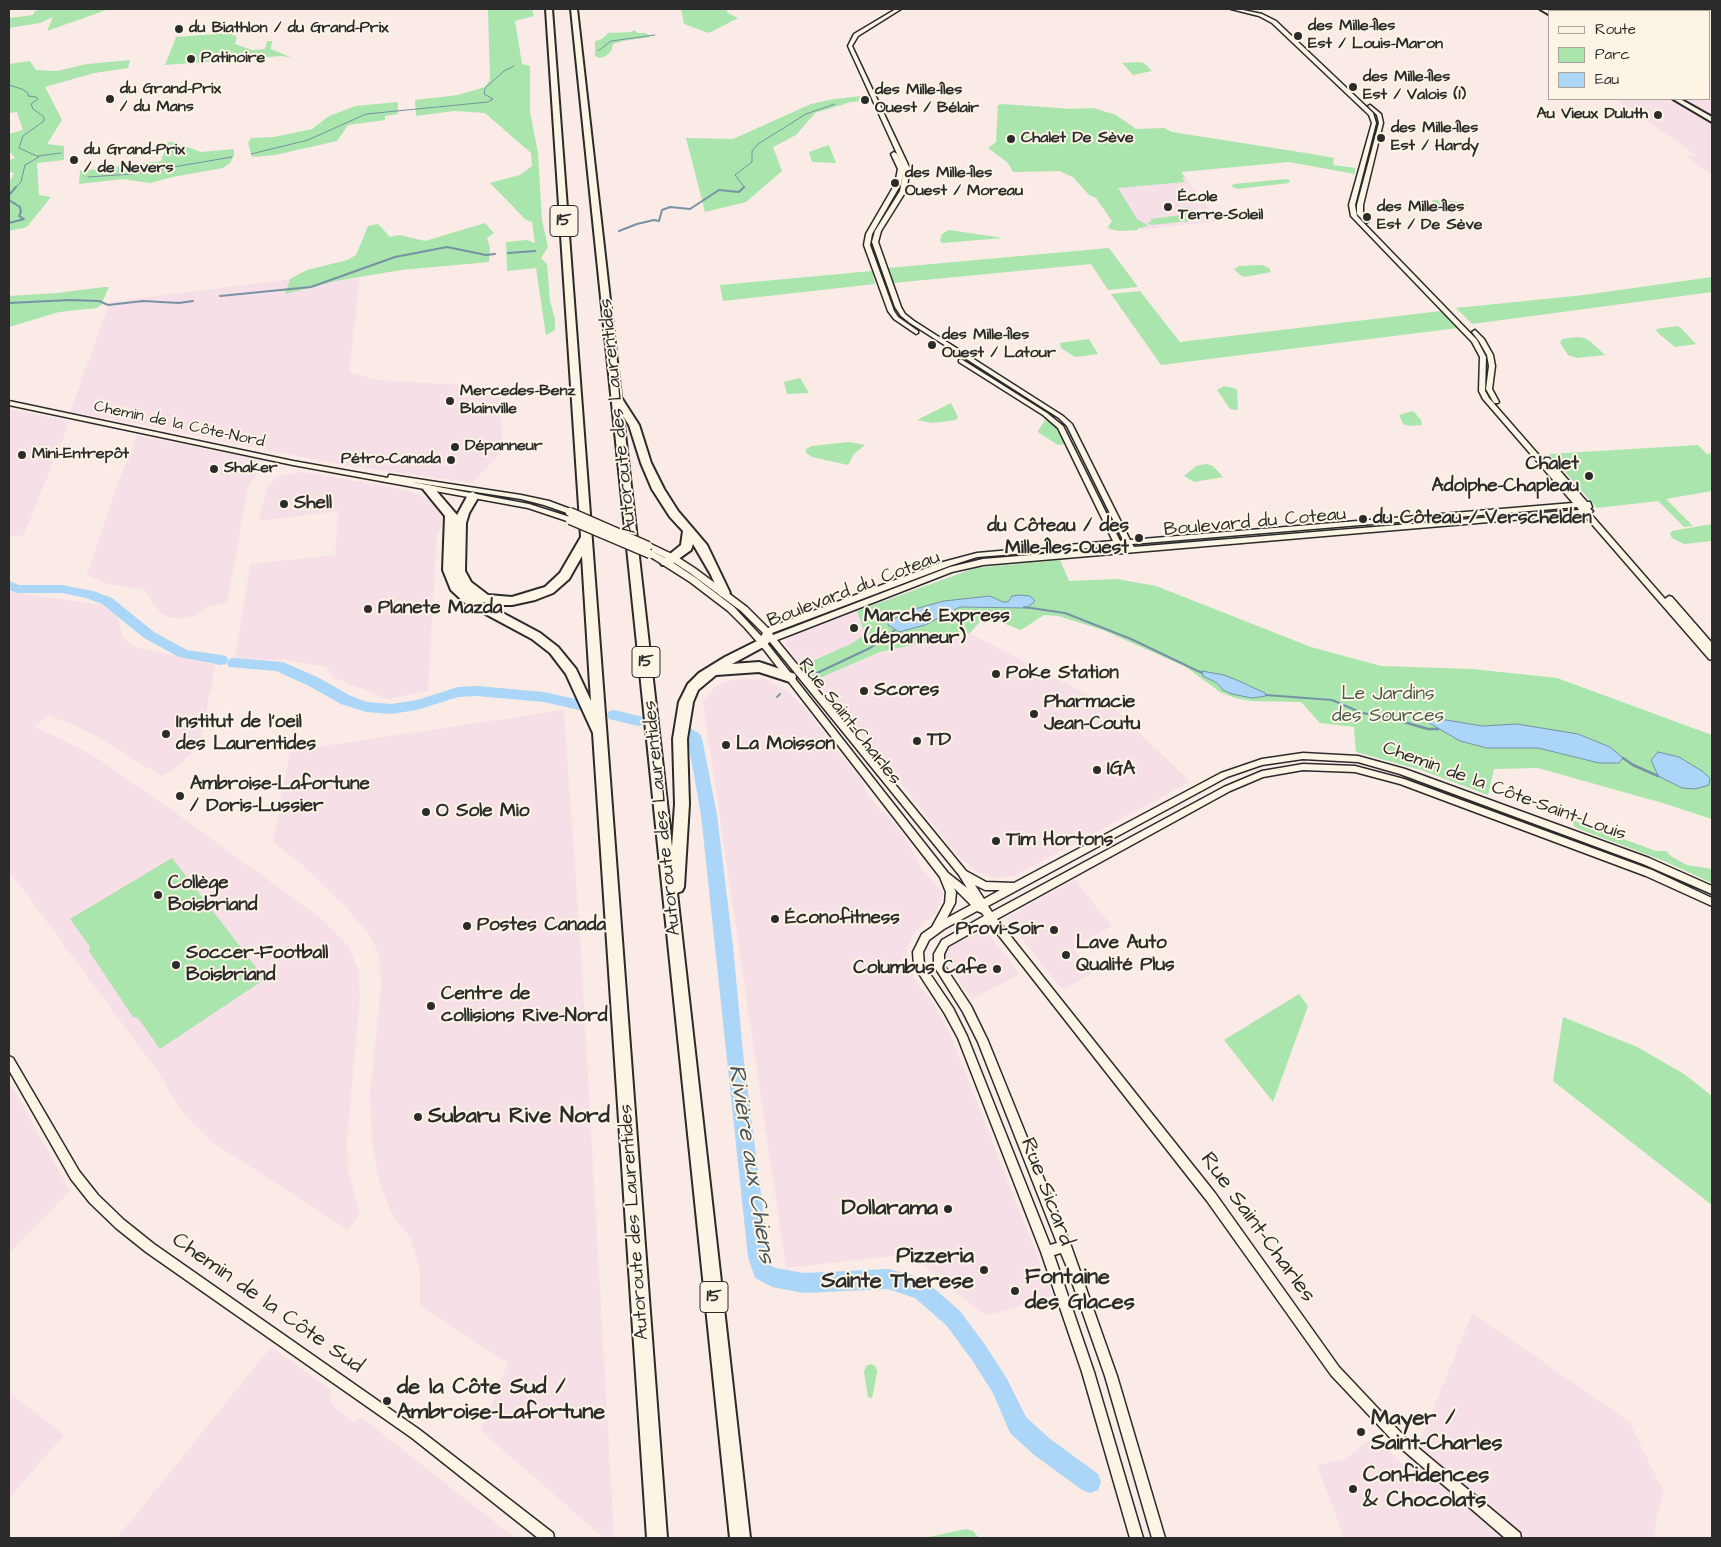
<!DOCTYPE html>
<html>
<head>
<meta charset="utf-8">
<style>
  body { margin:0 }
  #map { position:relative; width:1721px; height:1547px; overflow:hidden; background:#faebe6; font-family:"Architects Daughter",sans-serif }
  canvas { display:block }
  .frame { position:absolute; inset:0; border:10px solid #2b2b2b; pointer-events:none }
  .legend { position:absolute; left:1548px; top:10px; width:162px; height:90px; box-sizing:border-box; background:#fcf5e5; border:1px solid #a8a49b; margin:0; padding:6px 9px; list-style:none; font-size:15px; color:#2b2b2b }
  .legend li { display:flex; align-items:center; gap:10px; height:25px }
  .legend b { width:25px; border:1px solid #a8a49b }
</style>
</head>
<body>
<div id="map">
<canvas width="1721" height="1547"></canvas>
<div class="frame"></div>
<ul class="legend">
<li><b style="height:6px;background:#fcf5e5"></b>Route</li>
<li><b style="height:14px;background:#a9e5ac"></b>Parc</li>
<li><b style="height:14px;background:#abd6f7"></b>Eau</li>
</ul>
</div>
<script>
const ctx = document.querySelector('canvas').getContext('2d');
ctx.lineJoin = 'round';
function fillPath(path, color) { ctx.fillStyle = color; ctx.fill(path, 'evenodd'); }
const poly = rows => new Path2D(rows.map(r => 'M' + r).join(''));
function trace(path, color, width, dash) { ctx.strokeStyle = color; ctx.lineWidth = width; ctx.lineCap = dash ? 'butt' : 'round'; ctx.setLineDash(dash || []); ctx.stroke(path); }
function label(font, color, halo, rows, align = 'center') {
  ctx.font = font + ' "Architects Daughter",sans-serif'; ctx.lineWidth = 4; ctx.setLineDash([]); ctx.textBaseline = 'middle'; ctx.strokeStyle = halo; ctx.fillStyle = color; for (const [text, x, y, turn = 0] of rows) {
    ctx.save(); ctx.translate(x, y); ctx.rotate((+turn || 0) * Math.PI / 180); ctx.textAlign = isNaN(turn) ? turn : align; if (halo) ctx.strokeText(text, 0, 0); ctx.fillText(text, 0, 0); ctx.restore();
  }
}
fillPath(poly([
  [1710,81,1712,81,1712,175,1686,156,1696,155,1615,99,1710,99],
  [1185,177,1219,221,1140,230,1115,183],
  [360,278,349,372,375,380,501,387,502,443,499,454,473,483,337,464,138,424,70,412,110,302,290,279,285,294,336,281],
  [9,409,70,421,24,535,9,537],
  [137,435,259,460,263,464,248,488,227,603,208,607,197,615,184,618,171,618,161,613,143,589,108,584,87,575,114,494],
  [303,472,396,488,417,494,434,502,441,511,444,522,437,534,428,691,388,699,334,678,326,667,284,660,235,659,250,564,335,555,338,511,258,521,267,488,272,481,279,476],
  [9,592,102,605,118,618,123,637,132,646,215,665,201,740,190,755,172,771,161,776,96,736,70,723,47,715,34,727,66,741,97,758,162,803,322,919,349,947,359,971,360,998,347,1140,348,1172,360,1213,348,1230,212,1142,180,1109,157,1070,9,871],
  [857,611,865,634,851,644,801,666,786,645,787,638],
  [970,633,1115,709,1190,782,1014,876,994,878,977,872,956,854,894,774,815,680,880,652],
  [766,679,788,692,809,712,834,748,863,782,865,790,881,812,886,813,904,836,922,869,943,893,936,914,925,922,912,936,907,950,909,966,915,980,931,999,949,1031,1053,1296,986,1316,909,1254,786,1268,703,702,714,687,731,680],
  [564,710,581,950,614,1538,604,1538,481,1431,508,1363,420,1306,420,1271,411,1239,391,1213,379,1180,372,1145,370,1093,381,987,380,958,371,937,345,906,306,868,273,842,290,751],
  [1075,880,1112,926,1073,948,1094,972,1067,988,1061,988,1006,918],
  [980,932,989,935,1020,974,972,999,947,964,945,954,949,947],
  [9,1081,70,1191,9,1254],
  [1472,1313,1629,1421,1663,1491,1653,1538,1344,1538,1317,1465,1345,1459,1375,1436,1402,1465,1421,1439],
  [271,1347,331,1390,330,1402,353,1423,361,1417,515,1538,117,1538],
  [9,1392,64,1435,9,1498]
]), '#f7dfe7');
fillPath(poly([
  [42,9,109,9,47,31,53,17,40,23,9,28,9,18,33,15,35,11],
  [488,9,532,9,534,16,515,21,522,64,530,66,530,112,538,153,542,220,548,247,541,258,547,264,550,301,555,319,555,330,546,335,536,268,507,271,506,242,527,240,535,243,532,222,526,220,490,183,520,175,532,166,531,153,485,113,454,111,416,116,415,100,458,95,485,87,490,80],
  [681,9,726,9,728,13,738,18,709,33,684,24],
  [634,30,638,33,646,33,650,37,623,41,613,44,611,51,606,56,600,58,595,56,595,41,602,39,608,33,631,32],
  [230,33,237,37,235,44,252,50,265,49,267,41,272,41,271,49,292,58,282,56,165,65,176,37],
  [130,60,128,68,94,73,45,87,62,120,47,144,64,146,64,160,37,163,39,195,51,197,27,227,9,231,9,183,14,173,9,172,9,160,15,158,9,151,9,134,23,130,17,112,9,113,9,64,30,61,36,70,57,71,87,64],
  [1139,62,1144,63,1152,71,1133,75,1122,63],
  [862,96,864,101,851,102,815,113,796,135,773,147,782,171,746,202,705,212,686,138,733,139,811,104,834,99],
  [398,102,398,114,385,116,385,120,348,125,337,141,275,155,252,157,248,143,251,138,274,137,312,129,329,116,356,106],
  [1003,104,1071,109,1093,108,1116,115,1136,129,1164,128,1172,132,1312,154,1334,158,1333,165,1355,168,1355,174,1289,162,1181,172,1185,177,1182,178,1185,182,1118,188,1137,219,1149,226,1138,228,1138,230,1119,231,1110,229,1108,227,1112,221,1096,198,1089,195,1073,177,1059,171,1013,172,1008,163,988,148,996,142,998,105],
  [168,142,173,142,201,152,234,149,234,155,230,163,223,168,173,177,150,183,123,179,79,184,80,171,161,161],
  [829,145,836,163,812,162,809,152],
  [1286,179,1290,180,1289,183,1237,189,1231,186,1234,184],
  [1433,200,1463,202,1468,206,1434,210,1429,206],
  [1189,207,1199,220,1151,225,1147,222,1152,222,1150,219,1182,215,1177,208],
  [485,223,494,233,487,238,490,248,489,262,401,270,336,281,285,294,290,279,307,270,347,260,356,255,368,226,378,224,390,237,399,235,425,241],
  [949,230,1003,238,942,243,940,241,942,234],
  [1109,248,1138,287,1108,290,1091,264,893,283,888,268],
  [1262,265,1269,268,1271,272,1245,277,1240,275,1234,269,1239,266],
  [872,271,875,284,723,301,720,285],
  [1712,277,1712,292,1472,324,1456,308,1584,295],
  [104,287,109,287,101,305,97,308,59,312,9,327,9,296,57,293],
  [1140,291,1180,342,1441,311,1458,328,1161,365,1111,294],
  [1677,326,1681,328,1696,344,1675,347,1657,332,1656,329],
  [1577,337,1584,338,1591,342,1605,355,1577,358,1568,355,1560,343,1562,339],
  [1089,339,1098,354,1075,357,1061,348,1060,343],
  [800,378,809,393,787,394,784,382],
  [1224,386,1237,389,1238,410,1230,409,1217,390],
  [951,403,958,417,956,420,932,423,917,420],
  [1413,411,1421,420,1422,425,1409,426,1403,424,1399,415],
  [1045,420,1054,424,1059,429,1067,444,1058,445,1039,433,1038,431],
  [849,442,865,445,854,454,848,465,812,457,806,453,806,449,812,446],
  [1698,445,1707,454,1712,453,1712,491,1666,499,1693,526,1684,527,1658,501,1597,508,1549,454],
  [1206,464,1213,466,1223,477,1194,482,1184,476,1196,466],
  [1712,524,1712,541,1684,544,1672,538,1670,534,1672,531],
  [1060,560,1069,581,1117,579,1156,586,1311,647,1381,666,1472,669,1557,678,1712,735,1712,819,1666,804,1538,768,1494,769,1488,795,1421,770,1356,752,1354,727,1320,723,1301,702,1252,701,1235,698,1220,692,1186,667,1103,630,1058,616,1044,615,1021,630,985,616,970,633,880,652,815,680,801,666,851,644,865,634,857,611,975,568],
  [990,596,1003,602,1008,602,1027,608,960,607,948,612,901,614,911,610],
  [1239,681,1265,693,1266,696,1252,698,1223,690,1217,683],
  [1429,717,1482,726,1599,763,1538,748,1487,748,1460,741,1425,720],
  [1572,820,1656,851,1666,851,1672,857,1687,865,1712,869,1712,883,1664,861,1579,829,1574,826],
  [172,858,265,979,160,1049,138,1018,133,1017,89,951,90,947,70,919],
  [1299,994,1308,1006,1273,1102,1224,1040],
  [1563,1017,1637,1047,1684,1074,1712,1096,1712,1205,1553,1081],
  [871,1364,876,1367,877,1372,872,1398,868,1397,864,1372,866,1366],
  [966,1529,973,1531,979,1538,924,1538]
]), '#a9e5ac');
const water = poly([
  [1020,595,1030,596,1035,601,1027,608,960,607,925,625,899,632,888,625,888,622,911,610,944,601,990,596,1003,602,1008,602,1012,596,1020,595],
  [1202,671,1224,675,1239,681,1265,693,1266,696,1252,698,1232,694,1223,690,1217,683,1203,676,1202,671],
  [1428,717,1482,726,1517,724,1578,734,1610,747,1623,758,1619,763,1599,763,1538,748,1487,748,1460,741,1424,720,1428,717],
  [1658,752,1679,757,1702,771,1710,778,1709,785,1695,789,1682,788,1658,776,1651,760,1658,752]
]);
fillPath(water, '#abd6f7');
trace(water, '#7892a5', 1);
trace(poly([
  [598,51,611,41,655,35],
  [9,85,22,89,28,93,28,96,36,97,38,99,31,104,33,109,44,117,44,121,23,136,19,148,39,157,25,165,21,182,15,188],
  [251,154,308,140,366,114,488,102,493,99,484,94,485,88,504,71,514,66],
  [38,156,61,153],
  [88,177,132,174,232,157],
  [745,188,735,175,752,162,752,151,758,144,806,114,835,104]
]), '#7892a5', 1);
trace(poly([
  [9,195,16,187],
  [9,200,20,207,21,212,19,216,24,219,9,223],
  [619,231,637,224,654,220,659,221,662,210,670,207,690,209,719,190,739,192,744,187],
  [508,253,535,251],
  [220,296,311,287,395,257,447,247,486,255,495,254],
  [9,303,70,300,99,301,108,305,143,301,179,303,193,301],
  [1024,607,1065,613,1131,639,1202,673],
  [817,673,870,648,895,630],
  [1266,695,1332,700,1362,713,1390,717],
  [777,697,780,694]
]), '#7892a5', 2);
trace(poly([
  [1383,716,1428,729,1438,729],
  [693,735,695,734],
  [1623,758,1633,765,1658,776]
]), '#7892a5', 2.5);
fillPath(poly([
  [9,581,19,585,62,585,93,591,112,598,154,632,187,650,221,655,226,656,228,660,226,664,221,665,179,657,144,638,102,604,86,598,62,593,17,593,9,590,9,581],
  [234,658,283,662,319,678,351,696,367,702,391,704,417,700,458,687,477,686,544,692,584,701,586,705,584,709,579,710,544,702,477,696,458,697,417,710,391,714,366,712,341,704,309,686,276,671,229,667,227,663,229,659,234,658],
  [614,710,643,717,645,721,643,725,638,726,609,719,607,715,609,711,614,710],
  [687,726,700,734,702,738,717,815,733,946,743,1053,770,1265,775,1268,804,1273,888,1269,911,1275,929,1284,960,1311,986,1346,1007,1379,1026,1417,1049,1438,1098,1474,1101,1482,1098,1490,1090,1493,1082,1490,1033,1454,1010,1433,993,1393,972,1360,946,1325,915,1298,888,1289,804,1293,772,1287,755,1278,748,1257,701,815,688,741,680,732,682,728,687,726]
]), '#abd6f7');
const tertiary = poly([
  [896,9,901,9,858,36,852,46,910,169,906,191,881,231,878,242,901,307,905,314,914,321,1063,416,1072,424,1130,540,1573,503,1483,399,1479,391,1480,357,1472,342,1351,216,1349,205,1372,123,1369,115,1272,23,1259,16,1231,9,1238,9,1262,14,1276,21,1373,113,1376,123,1355,205,1357,216,1477,340,1486,357,1485,391,1489,398,1544,461,1545,458,1549,458,1587,502,1590,502,1592,507,1590,509,1593,511,1590,513,1665,599,1669,596,1672,597,1712,643,1712,651,1711,651,1712,652,1712,660,1709,659,1583,514,983,565,952,572,777,640,966,871,986,882,1014,883,1221,773,1262,759,1303,753,1358,756,1405,769,1649,858,1712,886,1712,894,1643,864,1400,774,1358,762,1303,759,1262,765,1227,777,988,906,992,912,1224,787,1262,771,1303,764,1355,766,1404,779,1652,870,1712,898,1712,906,1646,876,1400,784,1355,772,1303,770,1263,777,1230,791,997,919,1215,1193,1339,1367,1404,1436,1520,1533,1521,1538,1505,1538,1396,1444,1331,1375,1207,1201,989,923,948,946,944,954,944,965,971,1006,988,1041,1071,1246,1117,1376,1165,1538,1152,1538,1105,1376,1066,1265,1061,1253,1054,1255,1094,1372,1143,1538,1130,1538,1082,1372,1041,1252,958,1038,945,1014,914,966,913,952,922,934,932,927,945,903,946,892,940,877,765,651,745,628,728,611,690,582,646,554,647,552,653,552,669,560,696,578,734,607,761,636,763,633,741,611,690,573,670,560,645,548,645,544,651,544,676,556,696,569,747,607,768,628,943,562,977,553,1113,541,1058,428,1043,415,959,362,959,360,961,359,1047,413,1063,426,1120,541,1123,540,1067,426,1059,418,910,323,901,316,895,307,872,242,875,231,900,191,904,169,848,46,854,34,896,9],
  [1577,507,1579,510,1134,547,1132,544,1577,507],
  [1115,546,1116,548,983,559,950,567,773,635,772,633,949,566,977,557,1115,546],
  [770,642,959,875,967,888,948,873,767,643,770,642],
  [975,885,985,890,1000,890,984,899,975,885],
  [954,888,971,905,947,918,955,903,956,892,954,888],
  [977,911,982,913,984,916,942,940,934,954,934,966,963,1012,978,1042,1057,1243,1050,1245,967,1036,953,1008,924,965,923,952,929,940,944,929,977,911],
  [1370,105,1381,114,1383,123,1363,205,1363,214,1369,221,1366,223,1357,214,1357,205,1379,123,1377,115,1368,106,1370,105],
  [894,152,897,154,904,169,901,184,872,234,870,245,894,311,898,317,918,331,918,333,916,334,894,319,888,311,864,245,866,234,895,184,898,169,891,154,894,152],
  [1475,330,1484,339,1493,355,1495,366,1492,389,1499,402,1498,403,1494,403,1486,389,1489,366,1487,355,1479,341,1472,332,1475,330],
  [9,401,293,461,388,478,389,475,391,475,521,495,549,501,573,510,574,512,570,514,544,505,521,499,412,482,529,504,573,518,574,520,570,522,528,508,293,465,9,405,9,401],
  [9,1056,13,1058,79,1171,98,1195,124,1220,154,1244,420,1430,553,1533,554,1538,538,1538,412,1438,146,1252,116,1228,90,1203,71,1179,9,1070,9,1056]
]);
const primary = poly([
  [1540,9,1547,9,1551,11,1550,15,1540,9],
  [1673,99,1680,99,1712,117,1712,122,1673,99]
]);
const motorway = poly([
  [546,9,552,9,667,1538,647,1538,593,733,566,674,550,653,532,639,465,603,451,590,443,570,445,516,423,489,429,485,433,487,457,515,469,493,473,492,479,496,469,513,466,523,465,571,471,582,488,595,512,597,545,587,560,573,581,537,546,9],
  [582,556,591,701,576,669,558,647,540,633,482,602,498,605,512,605,535,600,553,593,569,579,582,556],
  [571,9,577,9,621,397,639,425,651,463,664,489,678,511,707,545,730,593,724,597,720,596,711,575,693,544,691,550,670,565,662,565,660,562,681,545,683,531,670,517,652,489,641,463,629,425,623,416,672,847,675,804,673,739,679,702,688,684,699,673,725,657,763,638,767,639,769,642,767,645,732,664,759,662,795,674,796,677,795,680,790,682,759,672,716,675,698,690,693,702,687,739,689,804,684,887,682,891,677,893,750,1538,730,1538,571,9]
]);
trace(tertiary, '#2b2b2b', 3);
trace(primary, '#2b2b2b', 4);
trace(motorway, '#2b2b2b', 4);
fillPath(tertiary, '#fcf5e5');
fillPath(primary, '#fcf5e5');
fillPath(motorway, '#fcf5e5');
const tertiaryBridge = poly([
  [570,512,648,546],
  [570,520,650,554]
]);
trace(tertiaryBridge, '#2b2b2b', 11, []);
trace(tertiaryBridge, '#fcf5e5', 8);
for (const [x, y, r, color] of [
  [179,29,5,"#2b2b2b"],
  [1298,36,5,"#2b2b2b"],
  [191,59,5,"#2b2b2b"],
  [1353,87,5,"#2b2b2b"],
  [110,99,5,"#2b2b2b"],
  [865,100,5,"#2b2b2b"],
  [1658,115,5,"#2b2b2b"],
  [1381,138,5,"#2b2b2b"],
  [1011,139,5,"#2b2b2b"],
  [74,160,5,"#2b2b2b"],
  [895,183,5,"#2b2b2b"],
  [1168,207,5,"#2b2b2b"],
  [1367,217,5,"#2b2b2b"],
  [932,345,5,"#2b2b2b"],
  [450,401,5,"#2b2b2b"],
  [455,447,5,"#2b2b2b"],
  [22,455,5,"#2b2b2b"],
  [451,460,5,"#2b2b2b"],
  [214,469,5,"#2b2b2b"],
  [1589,476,5,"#2b2b2b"],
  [284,504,5,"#2b2b2b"],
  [1363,519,5,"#2b2b2b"],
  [1139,538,5,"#2b2b2b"],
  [368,609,5,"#2b2b2b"],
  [854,628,5,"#2b2b2b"],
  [996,674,5,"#2b2b2b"],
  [864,691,5,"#2b2b2b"],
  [1034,714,5,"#2b2b2b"],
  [166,734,5,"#2b2b2b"],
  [917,741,5,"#2b2b2b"],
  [726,745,5,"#2b2b2b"],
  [1097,770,5,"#2b2b2b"],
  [180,796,5,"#2b2b2b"],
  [426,812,5,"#2b2b2b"],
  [996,841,5,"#2b2b2b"],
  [158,895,5,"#2b2b2b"],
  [775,919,5,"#2b2b2b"],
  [467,926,5,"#2b2b2b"],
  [1054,930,5,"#2b2b2b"],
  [1066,955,5,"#2b2b2b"],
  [176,965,5,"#2b2b2b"],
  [997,969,5,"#2b2b2b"],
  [431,1006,5,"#2b2b2b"],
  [418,1117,5,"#2b2b2b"],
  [948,1209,5,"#2b2b2b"],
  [984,1270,5,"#2b2b2b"],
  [1015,1291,5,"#2b2b2b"],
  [387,1401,5,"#2b2b2b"],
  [1361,1432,5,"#2b2b2b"],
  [1353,1489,5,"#2b2b2b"]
]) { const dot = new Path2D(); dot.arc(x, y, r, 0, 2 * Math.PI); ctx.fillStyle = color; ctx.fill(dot); trace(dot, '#fcf5e5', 2); }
label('bold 16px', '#2b2b2b', '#fcf5e5', [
  ["des Mille-Îles",1308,27],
  ["Est / Louis-Maron",1308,45],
  ["du Biathlon / du Grand-Prix",189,29],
  ["Patinoire",201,59],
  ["des Mille-Îles",1363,78],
  ["Est / Valois (1)",1363,96],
  ["du Grand-Prix",120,90],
  ["/ du Mans",120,108],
  ["des Mille-Îles",875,91],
  ["Ouest / Bélair",875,109],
  ["Au Vieux Duluth",1648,115,"right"],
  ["des Mille-Îles",1391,129],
  ["Est / Hardy",1391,147],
  ["Chalet De Sève",1021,139],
  ["du Grand-Prix",84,151],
  ["/ de Nevers",84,169],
  ["des Mille-Îles",905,174],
  ["Ouest / Moreau",905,192],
  ["École",1178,198],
  ["Terre-Soleil",1178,216],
  ["des Mille-Îles",1377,208],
  ["Est / De Sève",1377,226],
  ["des Mille-Îles",942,336],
  ["Ouest / Latour",942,354],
  ["Mercedes-Benz",460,392],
  ["Blainville",460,410],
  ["Dépanneur",465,447],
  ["Mini-Entrepôt",32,455],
  ["Pétro-Canada",441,460,"right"],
  ["Shaker",224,469]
], 'left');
label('16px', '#2b2b2b', '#fcf5e5', [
  ["Chemin de la Côte-Nord",179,425,12]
]);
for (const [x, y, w] of [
  [564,221,28],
  [646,662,28],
  [714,1297,28]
]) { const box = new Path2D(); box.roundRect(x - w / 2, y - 15.5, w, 31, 4); ctx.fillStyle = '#fcf5e5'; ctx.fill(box); trace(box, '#2b2b2b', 1); }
label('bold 18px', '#2b2b2b', null, [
  ["15",564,221],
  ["15",646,662],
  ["15",714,1297]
]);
label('19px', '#2b2b2b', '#fcf5e5', [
  ["Autoroute des Laurentides",619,416,-96],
  ["Boulevard du Coteau",1255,523,-5],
  ["Boulevard du Coteau",854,590,-21],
  ["Rue Saint-Charles",849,722,52],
  ["Chemin de la Côte-Saint-Louis",1504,792,20],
  ["Autoroute des Laurentides",663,818,-96],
  ["Autoroute des Laurentides",635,1222,-94]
]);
label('bold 19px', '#2b2b2b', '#fcf5e5', [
  ["Chalet",1579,465,"right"],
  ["Adolphe-Chapleau",1579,487,"right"],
  ["Shell",294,504],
  ["du Côteau / Verschelden",1373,519],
  ["du Côteau / des",1129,527,"right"],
  ["Mille-Îles Ouest",1129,549,"right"],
  ["Planete Mazda",378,609],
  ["Marché Express",864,617],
  ["(dépanneur)",864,639],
  ["Poke Station",1006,674],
  ["Scores",874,691],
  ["Pharmacie",1044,703],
  ["Jean-Coutu",1044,725],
  ["Institut de l'oeil",176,723],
  ["des Laurentides",176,745],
  ["TD",927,741],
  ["La Moisson",736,745],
  ["IGA",1107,770],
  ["Ambroise-Lafortune",190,785],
  ["/ Doris-Lussier",190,807],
  ["O Sole Mio",436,812],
  ["Tim Hortons",1006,841],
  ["Collège",168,884],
  ["Boisbriand",168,906],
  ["Éconofitness",785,919],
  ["Postes Canada",477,926],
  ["Provi-Soir",1044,930,"right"],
  ["Lave Auto",1076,944],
  ["Qualité Plus",1076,966],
  ["Soccer-Football",186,954],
  ["Boisbriand",186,976],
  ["Columbus Cafe",987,969,"right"],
  ["Centre de",441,995],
  ["collisions Rive-Nord",441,1017]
], 'left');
label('19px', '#4a5a4b', '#fcf5e5', [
  ["Le Jardins",1388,695],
  ["des Sources",1388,717]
]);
label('bold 22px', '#2b2b2b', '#fcf5e5', [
  ["Subaru Rive Nord",428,1117],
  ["Dollarama",938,1209,"right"],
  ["Pizzeria",974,1257,"right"],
  ["Sainte Therese",974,1282,"right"],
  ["Fontaine",1025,1278],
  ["des Glaces",1025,1303],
  ["de la Côte Sud /",397,1388],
  ["Ambroise-Lafortune",397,1413],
  ["Mayer /",1371,1419],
  ["Saint-Charles",1371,1444],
  ["Confidences",1363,1476],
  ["& Chocolats",1363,1501]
], 'left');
label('22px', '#2b2b2b', '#fcf5e5', [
  ["Rue Sicard",1046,1192,69],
  ["Rue Saint-Charles",1257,1228,54],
  ["Chemin de la Côte Sud",267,1304,35]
]);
label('italic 24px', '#4b565e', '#fcf5e5', [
  ["Rivière aux Chiens",750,1164,81]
]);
</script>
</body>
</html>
